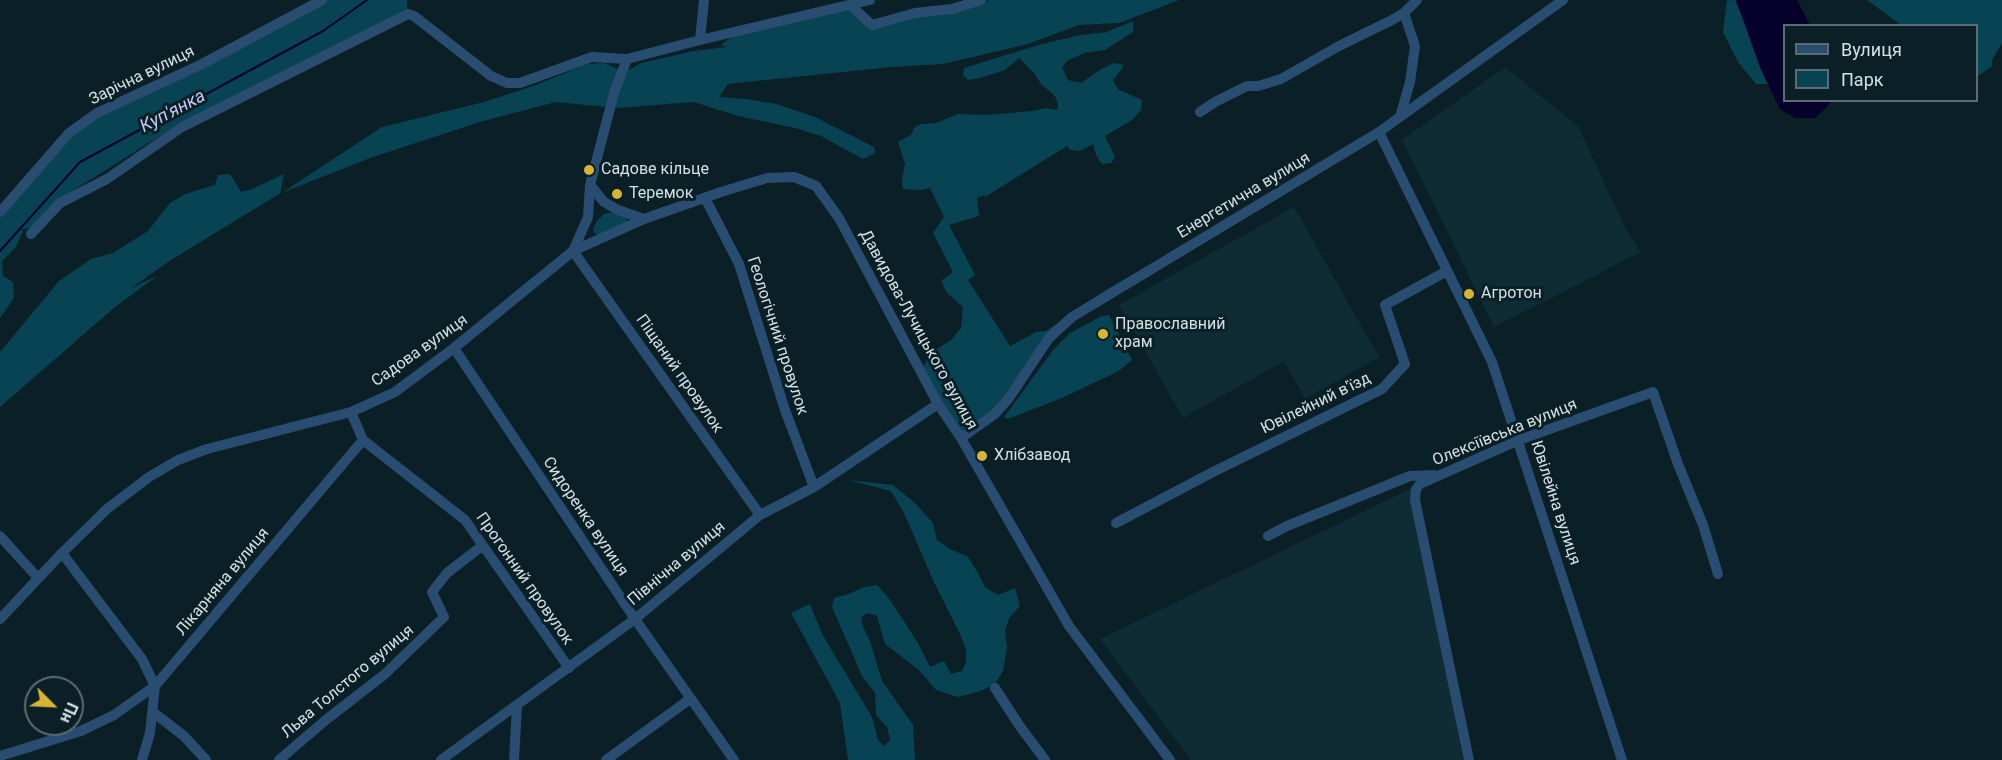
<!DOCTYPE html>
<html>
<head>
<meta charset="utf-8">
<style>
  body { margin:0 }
  #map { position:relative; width:2002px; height:760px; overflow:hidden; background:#0b1f26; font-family:Roboto,sans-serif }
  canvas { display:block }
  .legend { position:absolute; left:1783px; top:24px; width:195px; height:78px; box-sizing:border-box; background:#0b1f26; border:2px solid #5b6c72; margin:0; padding:8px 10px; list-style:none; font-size:18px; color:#d4e0e4 }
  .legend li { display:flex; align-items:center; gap:12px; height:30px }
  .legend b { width:30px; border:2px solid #5b6c72 }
  .north { position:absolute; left:24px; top:676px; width:60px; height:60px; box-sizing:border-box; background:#0b1f26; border:2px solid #5b6c72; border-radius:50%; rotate:114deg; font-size:16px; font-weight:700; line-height:24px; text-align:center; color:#d4e0e4 }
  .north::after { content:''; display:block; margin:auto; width:21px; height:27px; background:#d9b334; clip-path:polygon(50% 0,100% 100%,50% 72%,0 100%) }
</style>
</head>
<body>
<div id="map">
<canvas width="2002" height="760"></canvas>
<ul class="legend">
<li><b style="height:8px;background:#294d71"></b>Вулиця</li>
<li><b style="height:16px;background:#084354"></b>Парк</li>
</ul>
<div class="north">Пн</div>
</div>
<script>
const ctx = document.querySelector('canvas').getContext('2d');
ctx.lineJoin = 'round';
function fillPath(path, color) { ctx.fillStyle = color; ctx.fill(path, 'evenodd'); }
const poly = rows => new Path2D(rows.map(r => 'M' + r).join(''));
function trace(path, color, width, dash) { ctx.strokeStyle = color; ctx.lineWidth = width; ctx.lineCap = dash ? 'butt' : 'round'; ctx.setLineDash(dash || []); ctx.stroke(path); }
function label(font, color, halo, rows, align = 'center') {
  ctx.font = font + ' Roboto,sans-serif'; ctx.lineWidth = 6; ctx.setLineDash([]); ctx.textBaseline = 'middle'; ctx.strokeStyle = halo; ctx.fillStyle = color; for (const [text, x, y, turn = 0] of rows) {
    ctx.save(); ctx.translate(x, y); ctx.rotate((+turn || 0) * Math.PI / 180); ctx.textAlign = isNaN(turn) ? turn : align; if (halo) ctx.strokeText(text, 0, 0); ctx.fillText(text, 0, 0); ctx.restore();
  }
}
fillPath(poly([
  [1505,67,1578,126,1626,230,1641,252,1494,327,1402,140],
  [1294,207,1379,357,1305,399,1284,361,1183,418,1119,305],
  [1414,487,1463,760,1191,760,1100,639]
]), '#0f2c35');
fillPath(poly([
  [322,0,407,0,408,14,182,122,63,197,38,226,20,230,23,231,16,247,2,261,3,276,13,282,14,298,0,318,0,213,79,123],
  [989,0,1179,0,1119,23,1079,25,1028,44,943,64,891,67,728,84,719,97,746,99,776,104,815,117,874,147,875,153,863,159,821,136,795,128,738,116,694,102,616,108,556,102,483,121,370,158,279,194,171,260,131,288,157,276,115,307,0,407,0,352,59,281,91,259,113,253,148,231,170,203,185,194,215,185,218,175,230,174,241,192,252,189,284,174,280,194,382,127,484,102,536,85,587,64,604,63,625,72,641,63,694,51,727,47,721,45,735,35,847,8,861,21,915,13,964,9],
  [1727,0,1735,0,1771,84,1756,84,1738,62,1723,32],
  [1867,0,2002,0,2002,43,1992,60,1992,66,1977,77,1976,26,1901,25],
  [1133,21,1133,32,1122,39,1105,50,1084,53,1067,61,1062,67,1068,80,1081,83,1101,69,1114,63,1124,65,1113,81,1119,90,1142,100,1141,110,1132,120,1105,136,1115,157,1111,163,1102,164,1096,155,1093,144,1080,151,1070,150,1067,146,985,197,984,195,977,198,979,216,949,225,975,275,968,280,1010,346,1036,332,1046,331,1109,288,1155,262,1072,317,1010,397,961,438,921,372,929,354,951,340,961,328,963,307,947,293,941,281,953,272,933,233,944,217,930,188,921,190,903,189,902,180,905,164,898,142,912,134,914,128,921,124,936,123,958,114,987,115,1032,111,1045,108,1057,110,1058,105,1055,96,1041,84,1035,74,1019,58,1005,70,980,78,968,80,963,75,964,68,1042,44,1081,35,1107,32],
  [612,212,626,218,629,223,600,236,594,233,593,229,597,221,604,214],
  [1109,315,1132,360,1119,371,1064,397,1008,419,1004,417,1054,349,1070,333,1102,316],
  [848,480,893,485,914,502,933,523,937,540,950,549,968,557,977,571,985,587,998,595,1015,588,1020,606,1009,618,1005,631,1007,647,1003,671,995,684,978,692,958,697,936,690,919,670,885,644,877,616,868,613,861,617,863,627,870,641,882,681,913,725,915,760,848,760,840,703,791,613,810,604,822,634,872,717,878,740,884,746,890,740,887,727,876,715,875,693,862,676,832,607,834,598,849,594,864,587,877,585,888,597,918,643,930,667,944,661,951,674,962,671,966,662,966,650,960,634,933,580,904,513,891,491]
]), '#084354');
fillPath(poly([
  [1736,0,1797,0,1810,25,1784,26,1784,100,1831,101,1827,107,1815,118,1795,118,1780,109,1761,70]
]), '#06012b');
trace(poly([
  [0,251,80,162,323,31,367,0]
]), '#06012b', 2);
trace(poly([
  [850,5,872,25,915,13,952,9,981,0],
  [700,40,704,0],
  [627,59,614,93,590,185,604,202,618,210,644,219],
  [1200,112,1215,102,1247,86,1258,86,1281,79,1339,46,1392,20,1404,13,1417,0],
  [1400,117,1410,82,1415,46,1404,13],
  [1379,132,1492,362,1622,760],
  [590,185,588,217,573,251,760,515],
  [705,198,739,264,785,410,814,487],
  [0,212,69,133,97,113,202,64,322,0],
  [31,234,60,203,107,179,182,127,408,14,414,16,491,76,507,83,520,83,592,57,627,59,700,40,870,0],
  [454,348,635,619,734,760],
  [351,412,363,440,465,520,569,668],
  [961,438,995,414,1009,398,1049,338,1072,317,1379,132,1563,0],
  [1116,523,1215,471,1382,389,1405,364,1385,305,1447,271],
  [0,536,38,578],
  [1268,536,1287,526,1410,476,1434,475],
  [62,553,142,659,155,686,150,733,142,760],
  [0,619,62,553,107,509,149,477,178,460,207,449,351,412,395,392,454,348,573,251,644,219,721,192,767,178,794,177,816,186,839,218,938,404,961,438,1069,626,1170,760],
  [995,688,1019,725,1045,760],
  [153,712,184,736,206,760],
  [0,756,81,731,114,715,155,686,363,440],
  [279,760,327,719,385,674,444,617,432,592,447,573,482,546],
  [441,760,635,619,760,515,814,487,938,404],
  [514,760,517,706],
  [606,760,690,699],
  [1469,760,1415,500,1416,489,1420,484,1519,440,1653,392,1678,464,1703,525,1718,574]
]), '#294d71', 10);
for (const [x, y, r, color] of [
  [589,170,6,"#d9b334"],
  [617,194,6,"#d9b334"],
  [1469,294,6,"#d9b334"],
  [1103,334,6,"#d9b334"],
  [982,456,6,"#d9b334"]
]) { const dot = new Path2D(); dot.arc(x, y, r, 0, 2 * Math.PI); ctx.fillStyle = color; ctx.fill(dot); trace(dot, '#0b1f26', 2); }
label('16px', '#d4e0e4', '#0b1f26', [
  ["Зарічна вулиця",142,76,-26],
  ["Енергетична вулиця",1244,196,-31],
  ["Давидова-Лучицького вулиця",918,330,61],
  ["Геологічний провулок",777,336,72],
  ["Садова вулиця",420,351,-35],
  ["Піщаний провулок",679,374,55],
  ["Ювілейний в'їзд",1316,404,-26],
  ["Олексіївська вулиця",1505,433,-22],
  ["Ювілейна вулиця",1555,503,72],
  ["Сидоренка вулиця",585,517,56],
  ["Північна вулиця",677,564,-40],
  ["Прогонний провулок",524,579,55],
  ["Лікарняна вулиця",223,582,-50],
  ["Льва Толстого вулиця",348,682,-40]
]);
label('16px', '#d4e0e4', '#0b1f26', [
  ["Садове кільце",601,170],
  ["Теремок",629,194],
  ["Агротон",1481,294],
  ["Православний",1115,325],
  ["храм",1115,343],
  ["Хлібзавод",994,456]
], 'left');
label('italic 18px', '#c4cbf1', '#0b1f26', [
  ["Куп'янка",173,112,-28]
]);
</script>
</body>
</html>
